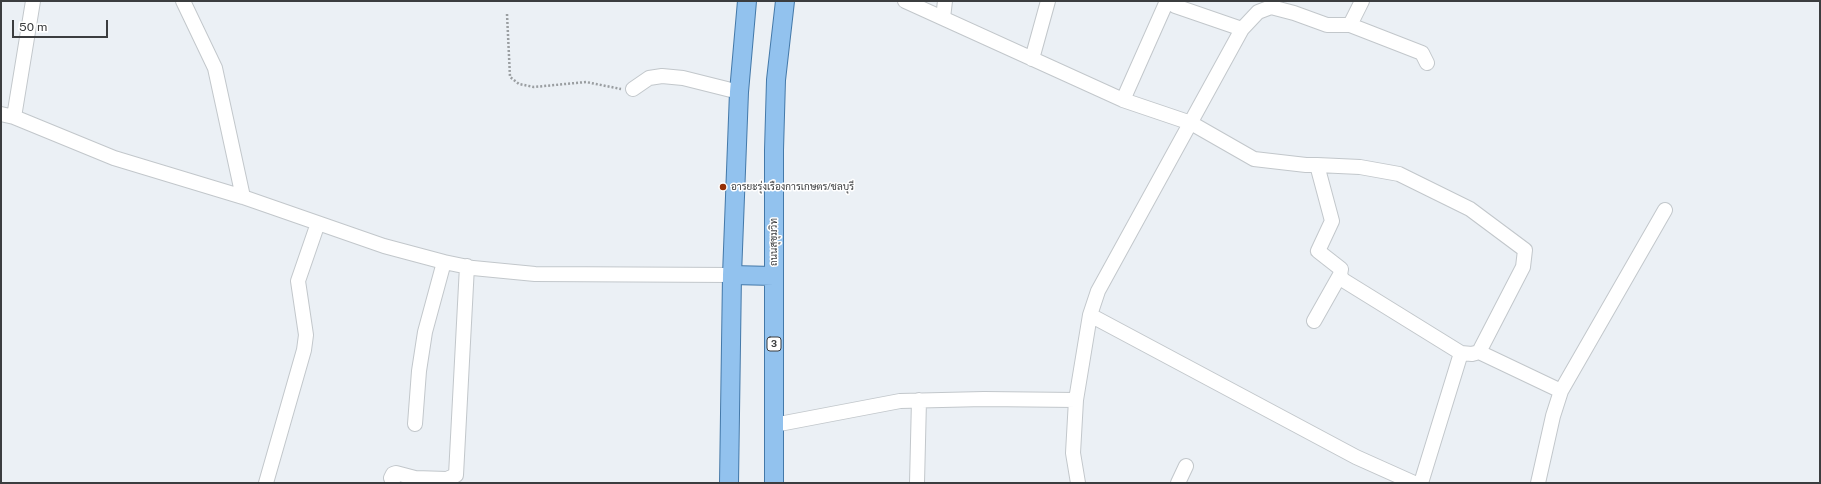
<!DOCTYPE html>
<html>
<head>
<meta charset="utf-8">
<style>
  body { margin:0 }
  #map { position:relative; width:1821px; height:484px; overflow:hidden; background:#ebf0f5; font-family:"Public Sans",sans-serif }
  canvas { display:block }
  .frame { position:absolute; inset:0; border:2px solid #3b3d3f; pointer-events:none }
  .scale { position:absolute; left:12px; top:20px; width:96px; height:18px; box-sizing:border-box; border:2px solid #3b3d3f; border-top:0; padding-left:5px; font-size:12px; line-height:14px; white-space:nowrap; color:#3b3d3f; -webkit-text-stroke:3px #fff; paint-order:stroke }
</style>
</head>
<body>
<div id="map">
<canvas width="1821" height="484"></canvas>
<div class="frame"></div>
<div class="scale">50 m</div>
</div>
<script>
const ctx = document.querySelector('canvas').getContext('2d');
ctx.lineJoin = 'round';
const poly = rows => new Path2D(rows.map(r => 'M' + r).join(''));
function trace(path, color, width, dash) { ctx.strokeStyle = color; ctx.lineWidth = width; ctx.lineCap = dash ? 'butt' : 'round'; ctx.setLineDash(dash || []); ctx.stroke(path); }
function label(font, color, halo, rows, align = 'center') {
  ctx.font = font + ' "Public Sans",Sarabun,sans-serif'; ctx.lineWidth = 3; ctx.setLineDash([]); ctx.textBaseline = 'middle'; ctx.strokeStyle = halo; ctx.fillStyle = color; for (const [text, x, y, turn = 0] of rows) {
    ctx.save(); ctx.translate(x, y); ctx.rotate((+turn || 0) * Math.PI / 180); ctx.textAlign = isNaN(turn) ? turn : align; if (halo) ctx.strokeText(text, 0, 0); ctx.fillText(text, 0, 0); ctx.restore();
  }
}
const minor = poly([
  [183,1,215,68,243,197],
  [905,1,1123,100,1191,123,1254,159,1306,165,1317,165,1360,167,1399,174,1470,209,1525,250,1523,267,1479,352,1472,354,1461,353,1343,280,1340,275,1341,269,1318,251,1332,221,1317,165],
  [1171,1,1175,6,1242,29],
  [943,18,945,1],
  [1350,25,1422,53,1427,63],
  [1032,59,1048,1],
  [633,89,649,78,662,76,683,78,739,92],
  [1123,100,1167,1],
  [1,114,14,117,114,158,243,197,384,246,444,262,473,268,535,274,732,275],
  [14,117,33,1],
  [1090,315,1356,457,1414,483],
  [1314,321,1340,275],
  [1479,352,1561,391],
  [415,424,419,371,425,332,444,262],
  [774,425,900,401,984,399,1076,400],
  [266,483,304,350,306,335,298,281,318,223],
  [393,483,391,478,393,474,396,473,415,478,447,479,456,475,467,266],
  [917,483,919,400],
  [1078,483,1073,453,1076,400,1090,315,1098,291,1242,29,1258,12,1271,7,1294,13,1327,25,1350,25,1362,1],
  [1178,483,1186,466],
  [1421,483,1461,353],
  [1538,483,1553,416,1561,391,1665,210]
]);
const major = poly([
  [732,275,774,276],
  [729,483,732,275,739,92,747,1],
  [774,483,774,150,776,80,785,1]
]);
trace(minor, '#c2c7cb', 16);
trace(major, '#4479a9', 20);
trace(poly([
  [507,14,510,77,519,84,534,87,586,82,621,89]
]), '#9a9ea1', 2.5, [2, 2]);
trace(minor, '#fff', 14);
trace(major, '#92c2ee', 18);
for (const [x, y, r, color] of [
  [723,187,4,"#952f05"]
]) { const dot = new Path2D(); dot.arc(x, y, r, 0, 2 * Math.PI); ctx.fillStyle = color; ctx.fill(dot); trace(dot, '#fff', 1.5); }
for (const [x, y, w] of [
  [774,344,14]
]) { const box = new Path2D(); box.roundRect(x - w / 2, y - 7, w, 14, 3); ctx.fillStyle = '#fff'; ctx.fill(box); trace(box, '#3b3d3f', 1); }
label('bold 9px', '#3b3d3f', null, [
  ["3",774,344]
]);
label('10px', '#3b3d3f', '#fff', [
  ["อารยะรุ่งเรืองการเกษตร/ชลบุรี",731,187]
], 'left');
label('10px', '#3b3d3f', '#fff', [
  ["ถนนสุขุมวิท",774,242,-90]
]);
</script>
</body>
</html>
